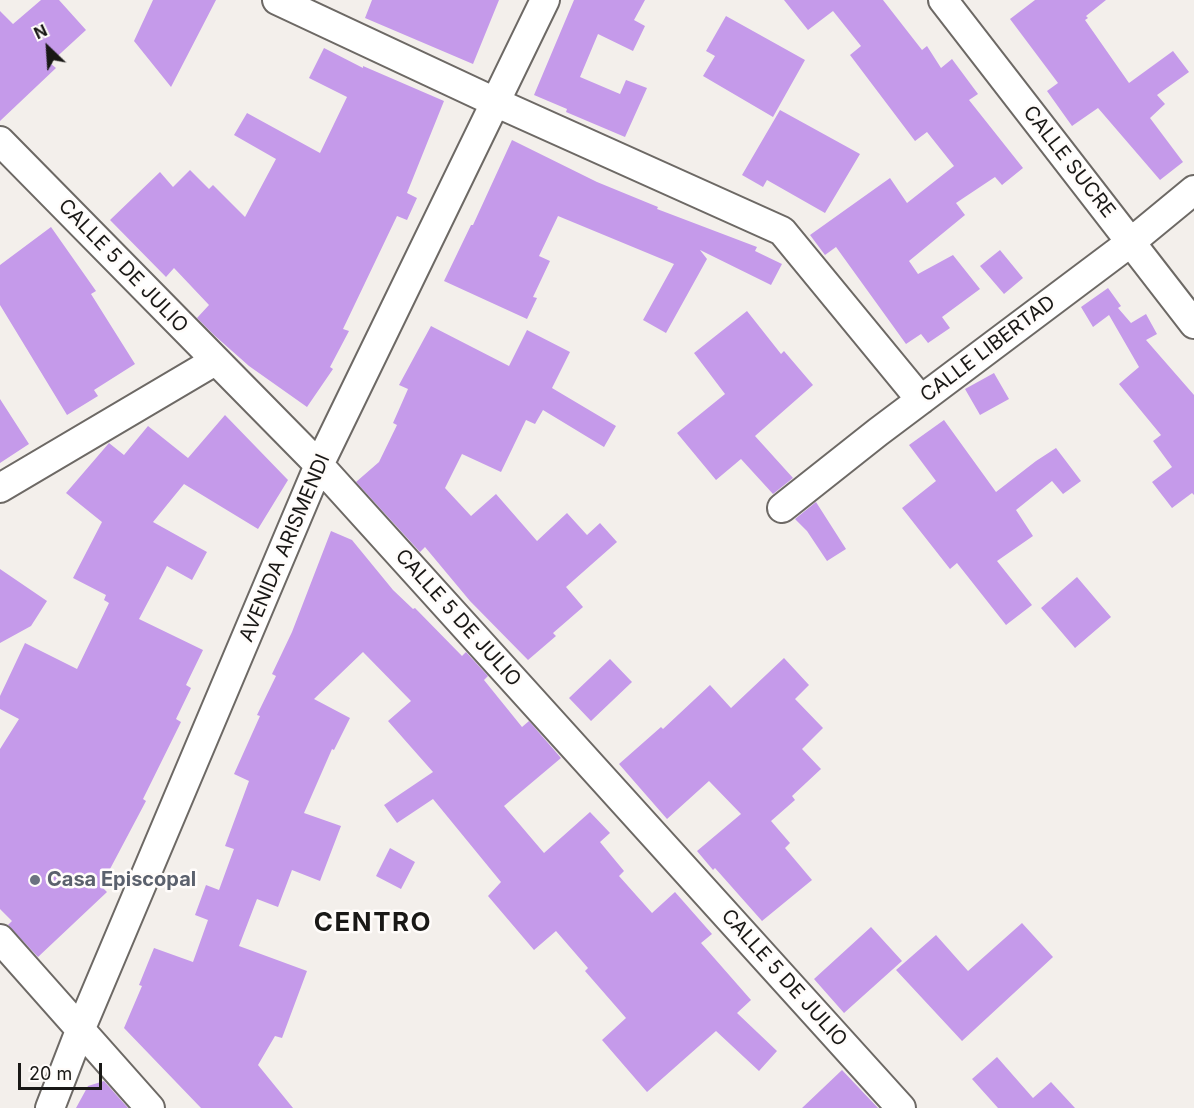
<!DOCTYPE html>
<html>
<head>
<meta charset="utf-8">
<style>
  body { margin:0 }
  #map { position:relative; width:1194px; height:1108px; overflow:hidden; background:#f3efeb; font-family:Inter,sans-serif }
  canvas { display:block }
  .north { position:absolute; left:18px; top:18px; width:60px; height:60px; -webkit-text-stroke:4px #fffcfa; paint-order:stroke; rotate:335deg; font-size:16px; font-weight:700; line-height:24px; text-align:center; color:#191816 }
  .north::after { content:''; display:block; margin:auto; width:21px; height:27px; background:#191816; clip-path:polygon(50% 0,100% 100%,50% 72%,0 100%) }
  .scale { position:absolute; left:18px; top:1063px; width:84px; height:27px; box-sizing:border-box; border:3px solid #191816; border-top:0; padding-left:8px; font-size:18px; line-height:21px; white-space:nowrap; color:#191816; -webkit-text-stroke:4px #fffcfa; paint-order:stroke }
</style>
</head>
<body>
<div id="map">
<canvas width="1194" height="1108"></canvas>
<div class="north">N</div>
<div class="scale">20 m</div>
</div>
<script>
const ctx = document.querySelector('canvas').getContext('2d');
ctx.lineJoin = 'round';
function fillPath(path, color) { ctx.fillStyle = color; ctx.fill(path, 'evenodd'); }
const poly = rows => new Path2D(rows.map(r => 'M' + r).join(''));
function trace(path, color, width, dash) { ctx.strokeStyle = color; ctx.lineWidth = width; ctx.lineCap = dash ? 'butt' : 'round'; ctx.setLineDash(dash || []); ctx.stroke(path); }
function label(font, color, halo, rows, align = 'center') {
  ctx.font = font + ' Inter,sans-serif'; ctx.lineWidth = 5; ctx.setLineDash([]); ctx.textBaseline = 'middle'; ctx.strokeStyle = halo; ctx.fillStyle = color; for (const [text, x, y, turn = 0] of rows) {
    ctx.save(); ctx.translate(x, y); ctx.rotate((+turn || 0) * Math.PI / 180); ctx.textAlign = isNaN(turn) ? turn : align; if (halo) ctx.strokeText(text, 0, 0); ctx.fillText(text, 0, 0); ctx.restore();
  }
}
fillPath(poly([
  [41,0,59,0,86,30,50,63,56,68,0,121,0,11,13,24],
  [153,0,216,0,171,87,134,41],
  [372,0,499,0,473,64,365,18],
  [574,0,645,0,634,20,645,26,633,51,598,34,580,77,620,94,626,80,647,88,625,137,566,112,567,109,534,95],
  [784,0,883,0,922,50,927,46,941,68,952,59,978,94,969,100,1023,168,1002,185,995,177,956,203,965,215,909,261,918,274,953,255,980,289,942,317,950,328,928,343,921,334,906,344,836,247,825,255,810,235,890,178,907,203,954,166,927,132,915,141,850,55,861,46,833,11,808,30],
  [1035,0,1106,0,1086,16,1088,18,1085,20,1129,83,1173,51,1189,72,1157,95,1165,104,1150,118,1183,162,1160,180,1098,108,1072,126,1047,91,1058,83,1010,19],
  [726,16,805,60,773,117,703,76,715,56,706,51],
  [324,48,363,68,363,66,444,101,407,193,417,198,407,220,397,216,343,329,349,331,330,367,333,369,307,407,249,366,214,335,197,318,209,305,174,268,166,277,110,220,160,172,173,187,190,170,209,189,213,185,245,217,276,159,234,135,247,113,320,153,347,97,309,78],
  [780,110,860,154,825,213,767,180,763,187,742,175],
  [512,140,597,182,658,207,657,209,757,247,755,251,782,264,771,285,700,250,707,259,666,333,643,320,674,264,558,216,539,256,550,261,533,297,537,298,527,319,444,281,471,225,473,225],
  [51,227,96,291,91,294,135,364,94,390,98,396,67,415,0,305,0,265],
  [1000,250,1023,278,1004,294,980,266],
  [1108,288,1121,306,1118,308,1131,323,1146,314,1157,334,1146,340,1194,395,1194,495,1192,493,1172,508,1152,482,1172,467,1153,441,1161,435,1119,384,1139,367,1109,315,1093,327,1081,307],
  [747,311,781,354,784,351,813,385,755,436,793,478,773,494,741,459,716,480,677,433,725,394,694,353],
  [431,326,509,366,527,330,570,352,552,388,616,426,604,447,543,410,535,424,526,420,501,472,462,454,445,488,471,516,496,494,537,541,567,513,587,535,600,523,617,542,566,587,583,607,553,633,556,636,528,660,470,601,425,547,420,552,356,482,379,462,397,425,393,423,408,389,399,385],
  [994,373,1009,399,980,415,965,389],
  [0,399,29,444,0,463],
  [225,415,288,480,258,529,184,484,153,522,207,552,192,580,167,566,139,619,203,650,186,685,191,688,176,719,181,722,143,799,146,801,101,886,107,892,38,957,8,925,12,921,0,909,0,749,19,719,0,709,0,696,25,643,77,669,109,603,104,600,106,595,73,578,102,522,66,493,109,443,124,455,148,426,188,458],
  [944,420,996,492,1036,461,1056,448,1081,481,1063,494,1052,481,1016,510,1033,536,997,561,1032,605,1006,625,957,563,950,569,902,508,936,481,909,445],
  [816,502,846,549,827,561,807,531,795,519],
  [331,531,352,540,393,590,413,609,415,608,462,656,466,652,488,676,484,680,522,727,529,721,561,758,504,806,544,853,590,812,610,833,600,842,624,871,619,876,652,913,675,892,712,934,701,943,751,1000,737,1013,777,1051,759,1071,716,1031,647,1092,602,1040,626,1018,585,971,588,968,556,931,534,950,488,896,501,882,433,799,397,823,384,805,433,772,388,721,411,701,363,652,314,699,350,718,334,750,332,749,304,813,341,826,320,881,292,870,278,907,257,899,239,946,307,971,282,1038,275,1036,258,1065,293,1108,201,1108,124,1028,142,986,139,985,154,948,193,962,208,920,195,915,206,885,219,890,234,849,225,846,249,781,234,774,260,716,257,715,276,676,272,674,292,632],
  [0,569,47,601,31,626,0,643],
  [1077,577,1111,617,1075,648,1041,608],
  [784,658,809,685,795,699,823,728,802,749,821,769,792,796,795,800,771,821,790,843,785,848,812,880,762,921,715,868,713,870,697,851,741,814,709,781,667,819,619,764,661,727,663,729,710,685,731,708],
  [610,659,632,682,591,721,569,698],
  [390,848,415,862,401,889,376,876],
  [1022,923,1053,957,962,1041,896,970,936,935,968,971],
  [871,927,902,961,844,1013,814,979],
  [997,1057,1033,1098,1051,1082,1075,1108,998,1108,972,1079],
  [842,1070,878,1108,802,1108],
  [104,1081,128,1108,76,1108,88,1086]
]), '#c59aea');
const minor = poly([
  [277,0,495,102,782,231,921,400],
  [943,0,1194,324],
  [0,141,319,465,901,1108],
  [0,488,215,361],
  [782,508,878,432,1131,242,1194,190],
  [0,939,150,1108],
  [50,1108,81,1028,319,465,545,0]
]);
trace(minor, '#6d6965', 32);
trace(minor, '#fff', 28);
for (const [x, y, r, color] of [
  [35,880,6,"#6b7280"]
]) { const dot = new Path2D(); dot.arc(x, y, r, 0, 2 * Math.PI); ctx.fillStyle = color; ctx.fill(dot); trace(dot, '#fffcfa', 2); }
label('20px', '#191816', '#fffcfa', [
  ["CALLE SUCRE",1069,162,52],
  ["CALLE 5 DE JULIO",123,266,46],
  ["CALLE LIBERTAD",988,349,-37],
  ["AVENIDA ARISMENDI",285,548,-67],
  ["CALLE 5 DE JULIO",458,618,48],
  ["CALLE 5 DE JULIO",784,978,48]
]);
label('bold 20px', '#5b616d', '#fffcfa', [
  ["Casa Episcopal",47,880]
], 'left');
ctx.letterSpacing = '1.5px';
label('bold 26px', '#191816', '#fffcfa', [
  ["CENTRO",373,923]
]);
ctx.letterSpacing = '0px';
</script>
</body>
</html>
